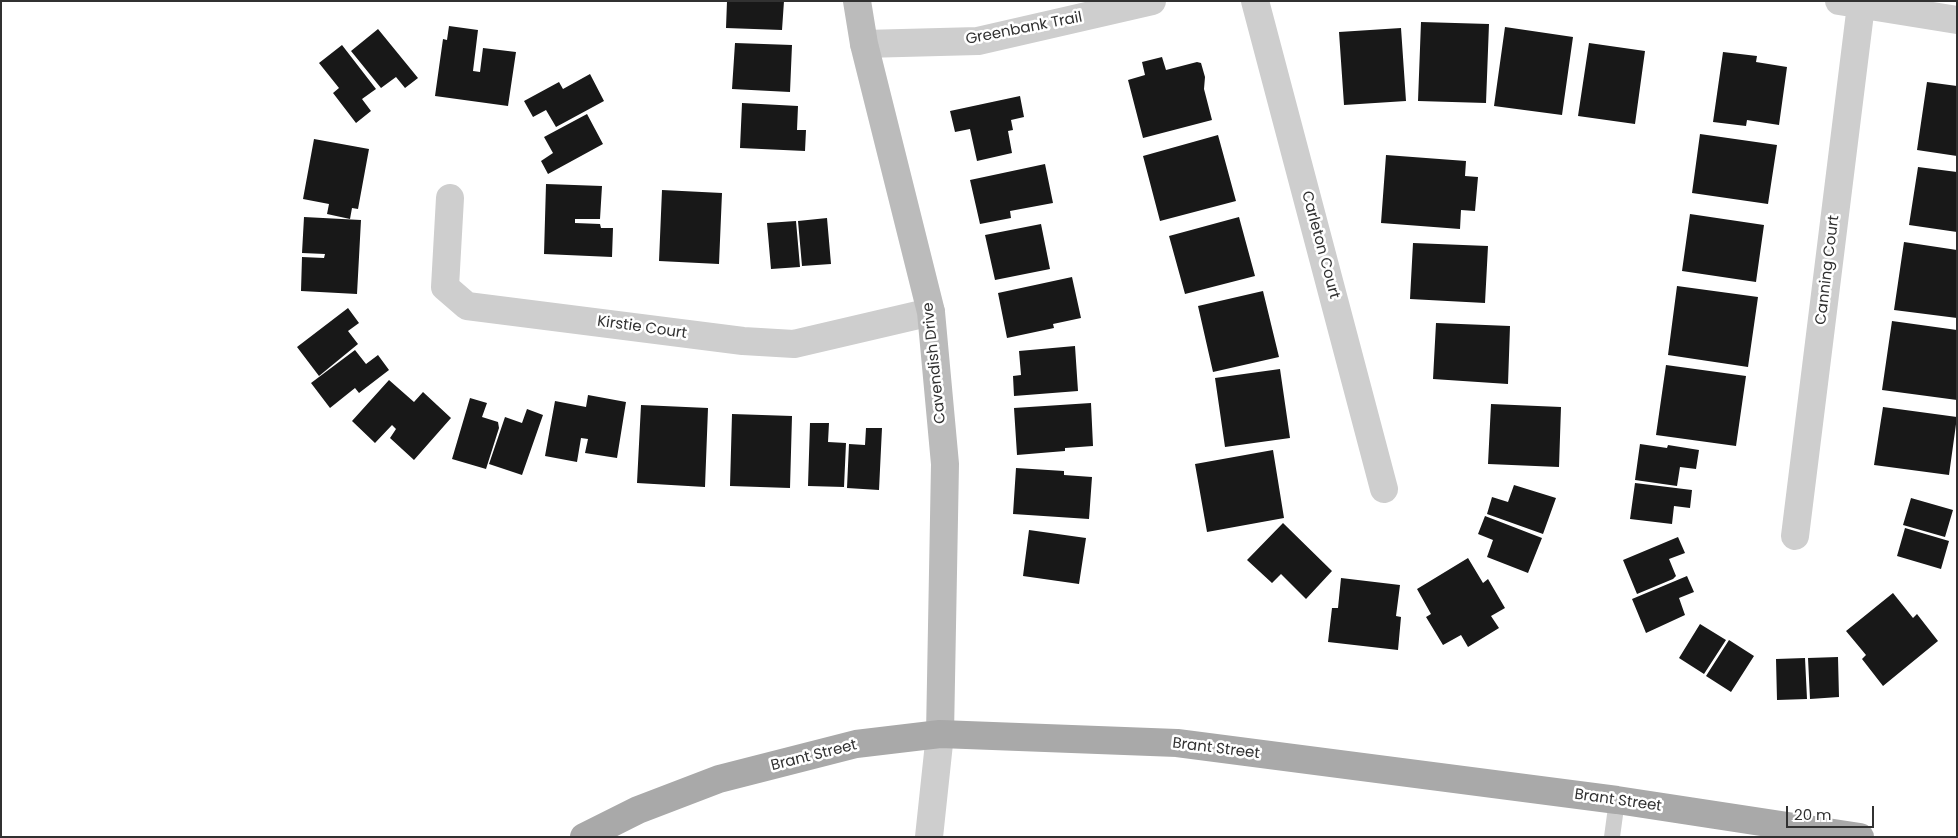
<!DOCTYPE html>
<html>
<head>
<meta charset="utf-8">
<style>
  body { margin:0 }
  #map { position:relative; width:1958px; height:838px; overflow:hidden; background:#fff; font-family:Poppins,sans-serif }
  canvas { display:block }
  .frame { position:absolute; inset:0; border:2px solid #313131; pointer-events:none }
  .scale { position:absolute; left:1786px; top:806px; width:88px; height:22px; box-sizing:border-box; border:2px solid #313131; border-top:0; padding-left:6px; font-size:15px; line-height:18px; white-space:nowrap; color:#313131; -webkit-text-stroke:4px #fff; paint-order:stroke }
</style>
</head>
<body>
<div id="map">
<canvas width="1958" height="838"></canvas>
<div class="frame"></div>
<div class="scale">20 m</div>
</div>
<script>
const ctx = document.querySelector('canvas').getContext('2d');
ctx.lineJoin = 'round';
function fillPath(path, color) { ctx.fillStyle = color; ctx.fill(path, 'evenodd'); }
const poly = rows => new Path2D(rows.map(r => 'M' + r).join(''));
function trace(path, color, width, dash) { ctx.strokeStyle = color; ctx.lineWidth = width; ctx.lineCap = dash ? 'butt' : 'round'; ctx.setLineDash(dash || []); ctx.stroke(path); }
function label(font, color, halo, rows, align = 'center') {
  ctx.font = font + ' Poppins,sans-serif'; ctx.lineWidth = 5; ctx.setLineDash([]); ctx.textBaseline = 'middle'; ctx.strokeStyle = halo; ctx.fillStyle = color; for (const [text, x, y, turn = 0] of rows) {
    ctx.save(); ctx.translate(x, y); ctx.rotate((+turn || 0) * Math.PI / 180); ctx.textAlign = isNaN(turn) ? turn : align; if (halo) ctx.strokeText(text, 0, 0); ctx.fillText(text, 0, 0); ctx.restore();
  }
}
fillPath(poly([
  [727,1,784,1,782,30,726,28],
  [1421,22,1489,24,1486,103,1418,101],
  [449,26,478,30,473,71,480,72,483,48,516,52,508,106,435,96,443,39,447,40],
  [1505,27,1573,37,1562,115,1494,106],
  [1401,28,1406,101,1344,105,1339,32],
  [378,29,418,78,405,88,396,77,381,88,351,51],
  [735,43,792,45,790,92,732,89],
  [1589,43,1645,51,1635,124,1578,116],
  [342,45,376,89,362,99,371,111,356,123,333,93,339,88,319,63],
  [1723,52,1757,56,1756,62,1787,67,1779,125,1747,120,1746,126,1713,122],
  [1162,57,1166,70,1197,62,1201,63,1205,77,1204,89,1212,120,1143,138,1128,80,1145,75,1142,62],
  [590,74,604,101,556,127,546,110,533,117,524,101,559,82,563,89],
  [1927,82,1957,86,1957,156,1917,150],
  [1020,96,1024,117,1011,120,1013,130,1008,131,1012,153,977,161,970,129,955,132,950,111],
  [742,103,798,106,797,130,806,130,805,151,740,148],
  [587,114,603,144,548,174,541,161,553,153,544,137],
  [1700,134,1777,145,1768,204,1692,193],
  [1218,135,1236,201,1160,221,1143,156],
  [314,139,369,149,358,209,352,208,350,219,327,214,329,204,303,199],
  [1386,155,1466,161,1465,176,1478,177,1475,211,1461,210,1460,229,1381,223],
  [1045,164,1053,203,1010,211,1011,218,980,224,970,180],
  [1918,167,1957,172,1957,232,1909,225],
  [546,184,602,186,600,219,575,219,575,223,600,224,601,228,613,228,612,257,544,254],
  [662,190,722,193,719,264,659,261],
  [1690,214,1764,225,1756,282,1682,271],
  [304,217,361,220,357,294,301,291,302,257,324,258,325,254,302,253],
  [1239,217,1255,276,1185,294,1169,236],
  [827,218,831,264,802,266,798,221],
  [796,221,800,267,771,269,767,223],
  [1041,224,1050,269,995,280,985,235],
  [1904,242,1957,250,1957,318,1894,310],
  [1413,243,1488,246,1485,303,1410,299],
  [1072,277,1081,318,1053,324,1054,328,1007,338,998,293],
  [1677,286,1758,297,1748,367,1668,355],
  [1263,291,1279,357,1213,372,1198,306],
  [348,308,359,323,348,331,358,344,319,376,297,347],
  [1892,321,1957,330,1957,400,1882,390],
  [1436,323,1510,326,1508,384,1433,379],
  [1075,346,1078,391,1014,396,1013,376,1021,375,1019,351],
  [355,350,366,364,378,355,389,370,359,393,355,388,330,408,311,383],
  [1666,365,1746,376,1736,446,1656,435],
  [1280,369,1290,438,1225,447,1215,378],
  [389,380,414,402,423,392,451,418,414,460,390,438,396,429,392,425,375,443,352,421],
  [588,395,626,402,617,458,585,453,588,439,581,438,577,462,545,456,555,401,586,407],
  [470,398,487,403,482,417,498,422,499,428,486,469,452,459],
  [1091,403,1093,446,1065,448,1065,451,1017,455,1014,408],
  [1491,404,1561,407,1559,467,1488,464],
  [641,405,708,408,705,487,637,483],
  [1883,407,1957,417,1949,475,1874,465],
  [527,409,543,415,522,475,489,464,505,417,522,423],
  [732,414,792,416,790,488,730,486],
  [810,423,829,423,828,442,846,443,844,487,808,486],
  [866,428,882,428,879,490,847,488,849,444,865,445],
  [1640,444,1667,448,1668,445,1699,450,1696,469,1680,467,1677,486,1635,480],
  [1273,450,1284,518,1207,532,1195,464],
  [1016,468,1064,471,1064,475,1092,477,1089,519,1013,514],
  [1635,483,1692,490,1690,508,1674,506,1672,524,1630,519],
  [1514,485,1556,498,1543,534,1487,514,1492,497,1508,502],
  [1911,498,1953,510,1945,537,1903,525],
  [1485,516,1542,538,1528,573,1487,557,1493,540,1478,534],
  [1283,523,1332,571,1306,599,1281,574,1272,583,1247,560],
  [1905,528,1949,541,1941,569,1897,556],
  [1029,530,1086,538,1079,584,1023,576],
  [1678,537,1685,553,1669,559,1676,576,1673,579,1637,594,1623,560],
  [1468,558,1483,583,1488,579,1505,608,1491,616,1499,628,1468,647,1461,635,1443,645,1426,617,1431,614,1417,589],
  [1687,576,1694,592,1679,598,1685,615,1646,633,1632,599],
  [1341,578,1400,585,1396,616,1401,617,1398,650,1328,642,1332,608,1338,608],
  [1893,593,1913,618,1917,614,1938,641,1883,686,1862,659,1866,655,1846,631],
  [1700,624,1726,640,1704,674,1679,658],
  [1729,640,1754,656,1731,692,1706,676],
  [1838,657,1839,697,1810,699,1808,658],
  [1805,658,1807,699,1777,700,1776,659]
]), '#181818');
trace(poly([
  [1612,837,1617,800]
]), '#cecece', 16);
trace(poly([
  [1255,1,1384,489],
  [1839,1,1957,20],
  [864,44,978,41,1152,1],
  [450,198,445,287,467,306,743,341,794,344,931,312],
  [1795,536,1861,5],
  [929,837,940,734]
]), '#cecece', 28);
trace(poly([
  [857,1,864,44,931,312,945,464,940,734]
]), '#bbb', 28);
trace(poly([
  [584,837,638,810,719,779,856,744,940,734,1177,743,1617,800,1860,837]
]), '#a9a9a9', 28);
label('15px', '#313131', '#fff', [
  ["Greenbank Trail",1024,29,-11],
  ["Carleton Court",1320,245,75],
  ["Canning Court",1828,270,-83],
  ["Kirstie Court",642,328,8],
  ["Cavendish Drive",935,363,-96],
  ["Brant Street",1216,749,7],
  ["Brant Street",814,756,-14],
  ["Brant Street",1618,801,8]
]);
</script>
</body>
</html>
